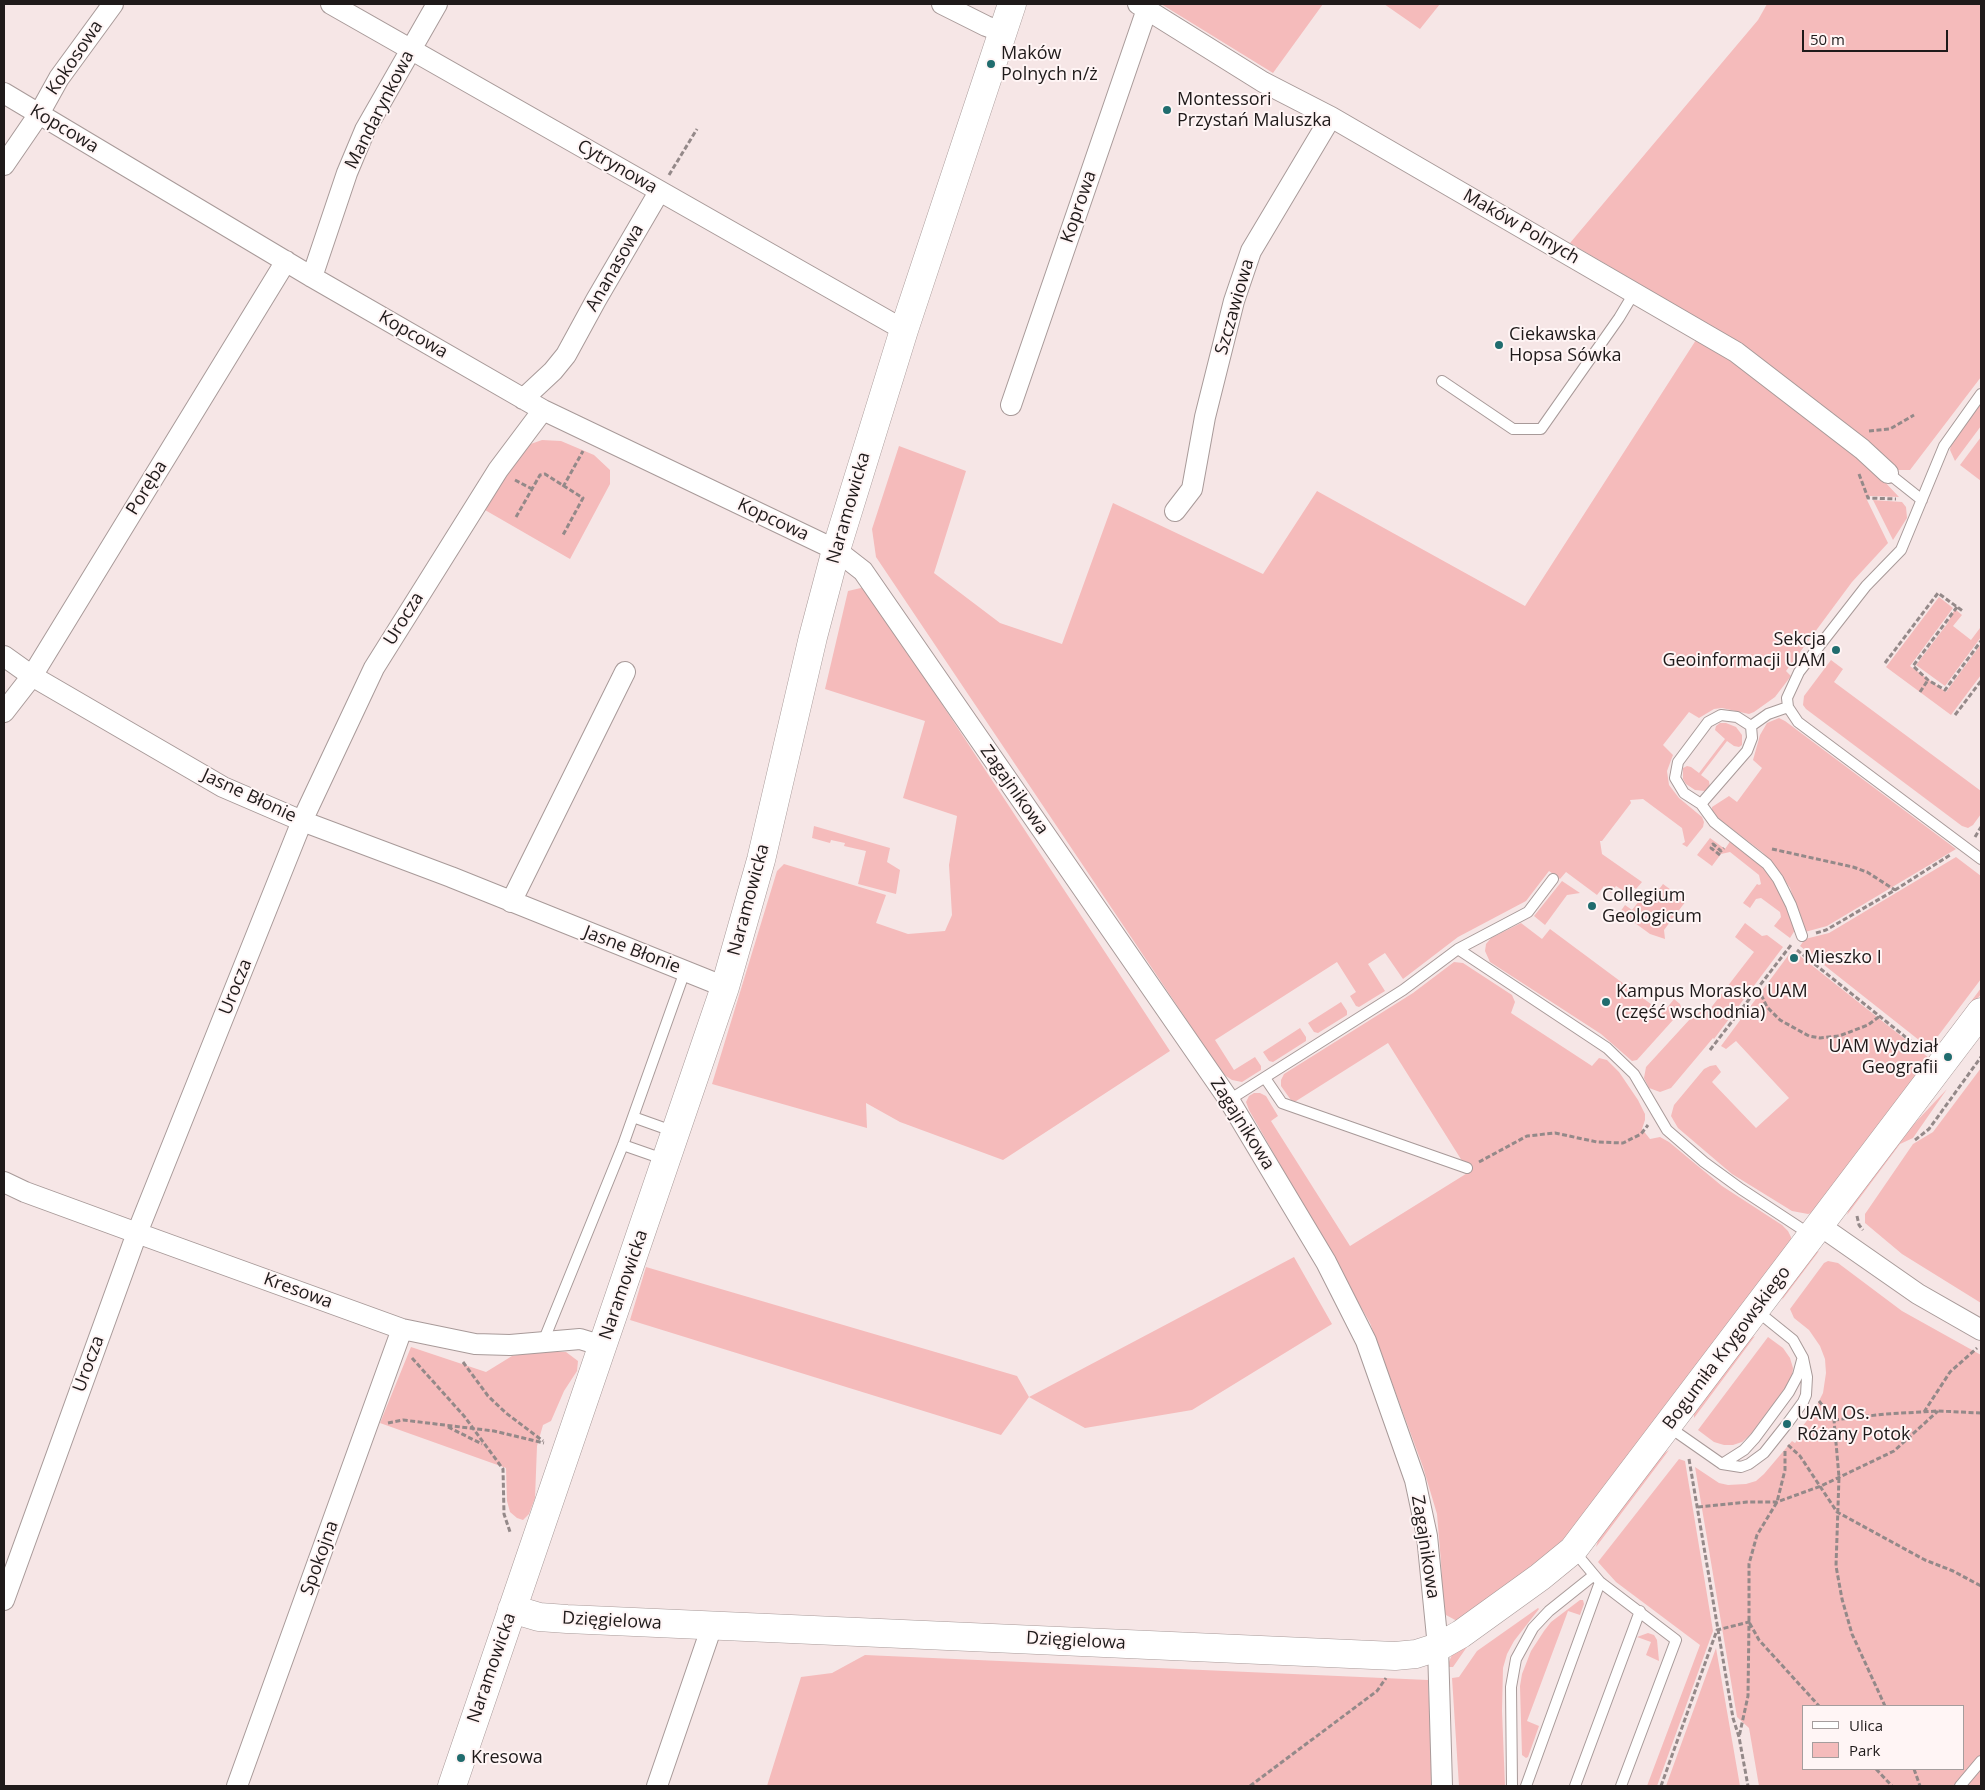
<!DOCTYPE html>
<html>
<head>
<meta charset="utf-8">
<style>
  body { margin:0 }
  #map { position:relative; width:1985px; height:1790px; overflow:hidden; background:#f6e6e6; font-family:"Open Sans",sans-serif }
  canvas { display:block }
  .frame { position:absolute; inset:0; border:5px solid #1f1a1a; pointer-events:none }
  .legend { position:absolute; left:1802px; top:1705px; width:162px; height:65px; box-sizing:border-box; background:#fff5f5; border:1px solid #a59d9d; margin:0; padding:6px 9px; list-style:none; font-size:15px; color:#1f1a1a }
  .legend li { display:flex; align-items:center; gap:10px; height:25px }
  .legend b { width:25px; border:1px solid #a59d9d }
  .scale { position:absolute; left:1802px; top:30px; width:146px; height:22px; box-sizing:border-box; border:2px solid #1f1a1a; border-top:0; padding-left:6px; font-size:15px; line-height:18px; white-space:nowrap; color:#1f1a1a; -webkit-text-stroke:4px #fff5f5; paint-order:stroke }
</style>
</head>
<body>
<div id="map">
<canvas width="1985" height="1790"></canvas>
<div class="frame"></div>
<ul class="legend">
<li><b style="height:6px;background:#fff"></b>Ulica</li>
<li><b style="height:14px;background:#f5bbbb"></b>Park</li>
</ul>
<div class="scale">50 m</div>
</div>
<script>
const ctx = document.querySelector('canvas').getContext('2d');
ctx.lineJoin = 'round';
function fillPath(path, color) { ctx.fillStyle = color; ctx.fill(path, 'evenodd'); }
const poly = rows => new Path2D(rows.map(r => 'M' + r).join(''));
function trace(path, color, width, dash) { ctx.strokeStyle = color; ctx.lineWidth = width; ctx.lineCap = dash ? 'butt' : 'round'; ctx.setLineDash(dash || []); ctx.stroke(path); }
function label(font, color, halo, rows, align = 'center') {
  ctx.font = font + ' "Open Sans",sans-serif'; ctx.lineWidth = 4; ctx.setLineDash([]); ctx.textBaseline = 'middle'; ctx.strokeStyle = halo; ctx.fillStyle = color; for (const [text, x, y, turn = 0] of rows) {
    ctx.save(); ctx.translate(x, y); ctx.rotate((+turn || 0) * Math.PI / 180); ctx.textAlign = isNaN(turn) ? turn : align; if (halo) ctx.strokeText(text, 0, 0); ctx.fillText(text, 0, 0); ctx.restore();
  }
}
fillPath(poly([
  [1161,4,1323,4,1273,73],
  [1384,4,1440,4,1420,29],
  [1767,4,1981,4,1981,377,1910,470,1898,470,1892,467,1751,350,1570,243,1758,20],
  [1696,340,1747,371,1839,441,1883,480,1899,497,1870,496,1867,500,1888,543,1852,582,1786,671,1791,676,1775,697,1754,712,1749,714,1722,708,1714,709,1699,718,1689,712,1663,745,1673,755,1667,771,1669,785,1679,798,1702,817,1704,822,1703,827,1687,847,1682,844,1685,842,1682,828,1643,799,1630,800,1631,803,1602,841,1600,841,1602,854,1642,882,1636,889,1629,884,1624,891,1616,886,1611,893,1604,886,1597,895,1566,872,1560,879,1549,871,1526,901,1458,937,1403,979,1385,953,1368,964,1385,991,1359,1007,1356,1006,1350,996,1356,992,1337,962,1215,1040,1234,1070,1255,1057,1261,1066,1261,1070,1242,1082,1232,1080,1223,1074,876,557,872,529,899,446,966,471,934,573,1000,623,1062,644,1113,503,1263,574,1317,491,1525,606],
  [1981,402,1981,426,1955,461,1950,450,1951,444],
  [1981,437,1981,481,1960,465],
  [542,440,561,441,594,455,610,470,610,484,570,559,485,510,525,446],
  [1873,500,1902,502,1906,507,1907,518,1893,540],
  [865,587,1170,1051,1003,1160,900,1122,866,1103,867,1128,712,1084,777,871,784,864,886,895,876,923,908,934,945,931,952,915,949,865,957,816,903,798,925,721,825,689,848,591],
  [1939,597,1953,608,1910,666,1946,692,1981,644,1981,675,1951,715,1886,667],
  [1955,609,1962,615,1953,626,1971,640,1980,628,1981,637,1945,686,1916,665,1947,624],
  [1831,660,1843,669,1834,682,1981,791,1981,814,1973,825,1968,828,1962,826,1806,709,1803,705,1804,696],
  [1779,718,1785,721,1956,849,1827,926,1805,932,1790,888,1773,863,1762,852,1714,815,1712,811,1712,807,1729,796,1737,802,1762,768,1753,760,1760,735,1767,723],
  [1720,723,1726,723,1736,727,1742,735,1742,745,1739,747,1734,746,1727,741,1701,775,1709,781,1710,788,1705,791,1695,790,1686,784,1683,779,1683,768,1687,766,1691,767,1699,773,1725,739,1715,730,1716,726],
  [814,826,890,848,887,862,900,870,896,894,858,884,866,851,844,846,845,843,831,840,830,843,812,838],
  [1710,838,1725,849,1731,840,1766,869,1781,893,1795,930,1790,938,1774,926,1781,917,1780,912,1761,898,1756,899,1750,908,1743,903,1757,884,1759,885,1761,884,1759,875,1730,852,1721,854,1712,866,1697,855],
  [1956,857,1981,876,1981,979,1929,1048,1800,946,1805,939,1829,933],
  [1562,881,1580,893,1567,895,1545,925,1534,916],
  [1663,884,1686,901,1664,930,1665,939,1650,934,1620,912,1625,905,1632,910,1643,896,1650,901],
  [1521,923,1542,939,1550,929,1663,1013,1674,999,1680,1004,1682,1010,1637,1060,1632,1061,1601,1034,1490,962,1485,951,1486,944,1491,938],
  [1745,923,1762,936,1767,935,1783,947,1714,1039,1713,1038,1671,1088,1660,1092,1649,1088,1644,1078,1646,1067,1690,1019,1700,1012,1710,1009,1754,952,1735,937],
  [1795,952,1929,1058,1981,988,1981,994,1932,1060,1815,1212,1808,1214,1792,1211,1732,1174,1678,1128,1671,1116,1674,1105,1704,1069,1710,1066,1716,1065,1721,1072,1712,1082,1756,1128,1789,1098,1736,1041,1726,1049,1721,1046,1790,953],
  [1454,962,1463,963,1512,995,1515,1002,1511,1013,1592,1066,1599,1058,1607,1060,1619,1072,1638,1100,1645,1114,1645,1120,1642,1129,1650,1139,1660,1137,1669,1142,1722,1186,1782,1225,1788,1231,1791,1237,1791,1244,1565,1544,1457,1621,1446,1615,1443,1610,1441,1562,1437,1514,1423,1467,1370,1323,1249,1110,1246,1102,1249,1096,1254,1093,1260,1093,1266,1096,1278,1116,1271,1121,1350,1246,1469,1172,1388,1043,1293,1103,1281,1086,1281,1080,1284,1074,1413,993],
  [1341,1002,1347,1011,1347,1015,1318,1033,1314,1032,1308,1023],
  [1300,1028,1306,1037,1306,1041,1273,1062,1269,1061,1263,1052],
  [1981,1068,1981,1303,1902,1254,1865,1223,1865,1214,1913,1144,1933,1132],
  [1947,1089,1913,1138,1900,1144,1847,1215,1849,1209,1897,1142],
  [1819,1251,1782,1300,1784,1294,1814,1254],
  [1294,1257,1332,1324,1192,1410,1085,1428,1029,1397,1001,1435,630,1320,646,1267,1017,1376,1029,1397],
  [1828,1261,1838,1263,1902,1311,1981,1355,1981,1786,1759,1786,1749,1728,1737,1717,1695,1467,1719,1483,1728,1485,1746,1484,1756,1481,1764,1474,1792,1441,1795,1443,1802,1435,1798,1432,1813,1413,1823,1393,1826,1373,1825,1359,1820,1346,1809,1330,1794,1318,1790,1309,1824,1263],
  [1804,1706,1964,1706,1964,1769,1804,1769],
  [1755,1336,1694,1418,1694,1413,1751,1338],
  [1768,1337,1783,1348,1790,1358,1793,1368,1792,1377,1787,1386,1750,1435,1742,1442,1733,1445,1724,1445,1714,1442,1698,1430],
  [411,1347,486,1372,512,1356,536,1352,566,1352,578,1361,577,1371,564,1391,551,1421,543,1425,537,1446,535,1498,529,1514,523,1520,517,1518,510,1512,507,1501,506,1468,380,1423],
  [1669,1450,1596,1547,1599,1537,1663,1454],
  [1679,1459,1685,1461,1713,1631,1657,1786,1647,1786,1700,1645,1616,1582,1598,1562],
  [1567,1572,1569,1572,1469,1644,1453,1667,1447,1667,1453,1652],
  [1580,1600,1583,1600,1584,1604,1580,1615,1568,1611,1527,1721,1539,1726,1528,1757,1526,1758,1522,1755,1520,1686,1522,1674,1531,1651,1544,1631,1551,1622],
  [1538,1608,1539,1609,1514,1641,1507,1654,1503,1668,1502,1711,1505,1786,1459,1786,1452,1678,1459,1677,1477,1651],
  [1648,1633,1654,1635,1657,1640,1659,1661,1646,1655,1651,1642,1637,1637],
  [1716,1648,1740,1786,1666,1786],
  [865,1655,1428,1680,1433,1786,767,1786,801,1677,832,1673]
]), '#f5bbbb');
const lane = poly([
  [1442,381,1513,429,1541,429,1619,318,1634,293],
  [1981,394,1944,446,1901,550,1866,586,1799,672,1787,698,1788,707,1798,722,1981,859],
  [1888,473,1922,500],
  [1751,726,1768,714,1788,707],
  [1701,804,1747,751,1752,738,1751,726,1737,717,1721,715,1708,722,1678,762,1675,778,1684,793,1701,804,1714,822,1767,864,1778,879,1791,905,1802,936],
  [1458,949,1607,1048,1634,1074,1667,1130,1704,1162,1741,1189,1811,1235],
  [1265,1078,1282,1103,1467,1168],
  [1229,1100,1403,990,1458,949,1528,912,1553,879],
  [633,1117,675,1132],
  [623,1145,666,1160],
  [543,1342,623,1145,685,971],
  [1669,1427,1722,1464,1741,1467,1749,1464,1764,1453,1787,1424,1803,1402,1806,1395,1807,1377,1803,1358,1793,1340,1757,1311],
  [1722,1464,1744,1450,1755,1438,1789,1392,1798,1375,1802,1360],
  [1574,1551,1600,1582,1676,1640,1621,1786],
  [1512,1786,1511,1687,1516,1659,1533,1628,1549,1611,1594,1575],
  [1526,1786,1600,1582],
  [1575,1786,1640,1611],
  [1960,1786,1981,1761]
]);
const street = poly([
  [331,4,904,330],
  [942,4,986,26,1002,32],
  [1138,4,1263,82,1331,117,1736,352,1862,449,1888,473],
  [4,93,312,277,543,410,836,550,863,571,1229,1100,1326,1262,1366,1341,1415,1480,1427,1536,1438,1647,1442,1786],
  [4,165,39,114,59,78,113,4],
  [312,277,347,173,365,130,437,4],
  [523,399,553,371,566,355,596,300,659,192],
  [1011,405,1147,9],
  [1175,511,1192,489,1205,417,1234,301,1251,251,1331,117],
  [4,656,32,676,223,787,302,821,451,877,725,987],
  [4,712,32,676,286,261],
  [511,902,625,672],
  [4,1182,25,1192,137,1233,402,1329,475,1344,510,1345,580,1339,603,1346],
  [1819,1225,1918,1294,1981,1330],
  [4,1600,137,1233,302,821,374,668,498,470,543,410],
  [237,1786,402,1329],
  [657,1786,712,1626]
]);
const secondary = poly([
  [512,1609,539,1617,567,1619,1395,1656,1416,1654,1438,1647,1461,1634,1540,1577,1573,1550,1981,1012],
  [452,1786,725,987,761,860,813,637,836,550,904,330,1012,4]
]);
trace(lane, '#a89a99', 12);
trace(street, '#a89a99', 22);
trace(secondary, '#a89a99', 29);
trace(poly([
  [669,175,697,129],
  [1869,431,1890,429,1914,415],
  [1859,474,1868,498,1896,499],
  [515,480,532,489],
  [563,487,583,451],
  [516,517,540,475,545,474,583,498,563,535],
  [1957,607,1913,666,1928,680,1945,690,1981,641],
  [1885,663,1938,593,1964,612],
  [1920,692,1928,680],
  [1955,715,1981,681],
  [1975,837,1981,827],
  [1772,849,1853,867,1867,872,1895,890],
  [1720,855,1711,848,1713,844,1721,851,1724,848],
  [1816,933,1826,930,1895,890,1950,855],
  [1797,950,1923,1051],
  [1758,988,1767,1007,1780,1020,1809,1036,1820,1038,1839,1036,1868,1025,1880,1016],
  [1710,1050,1791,945],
  [1915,1140,1929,1129,1981,1057],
  [1479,1162,1527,1136,1555,1133,1597,1142,1623,1143,1641,1134,1648,1125],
  [1857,1216,1859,1225,1863,1230],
  [412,1358,464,1416,503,1469,504,1514,510,1532],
  [463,1362,488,1396,506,1413,543,1441],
  [1819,1401,1834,1420,1839,1477,1836,1566,1842,1599,1852,1634,1885,1706],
  [1924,1412,1950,1372,1977,1348],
  [1834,1420,1885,1414,1938,1411,1981,1413],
  [388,1423,403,1420,494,1431,544,1443],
  [448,1427,482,1444],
  [1788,1445,1800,1456,1837,1512,1925,1560,1953,1571,1981,1586],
  [1785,1451,1785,1470,1777,1502,1757,1535,1749,1564,1749,1622,1759,1640,1819,1706],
  [1689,1459,1733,1718,1739,1737,1748,1786],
  [1698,1507,1747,1502,1777,1502,1821,1486,1894,1451,1938,1411],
  [1876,1769,1892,1786],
  [1914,1769,1920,1786],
  [1250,1786,1377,1691,1386,1678],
  [1661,1786,1717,1630,1749,1622,1748,1696,1739,1737]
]), '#948989', 3, [5, 2.5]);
trace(lane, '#fff', 10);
trace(street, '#fff', 20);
trace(secondary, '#fff', 28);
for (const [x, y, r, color] of [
  [991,64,5,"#206c6e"],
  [1167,110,5,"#206c6e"],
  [1499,345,5,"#206c6e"],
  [1836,650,5,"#206c6e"],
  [1592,906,5,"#206c6e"],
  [1794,958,5,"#206c6e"],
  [1606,1002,5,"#206c6e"],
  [1948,1057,5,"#206c6e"],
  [1787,1424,5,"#206c6e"],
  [461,1758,5,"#206c6e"]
]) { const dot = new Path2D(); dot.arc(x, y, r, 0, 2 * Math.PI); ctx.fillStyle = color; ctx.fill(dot); trace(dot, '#fff5f5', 2); }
label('18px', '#1f1a1a', '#fff5f5', [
  ["Maków",1001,54],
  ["Polnych n/ż",1001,75],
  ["Montessori",1177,100],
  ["Przystań Maluszka",1177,121],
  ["Ciekawska",1509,335],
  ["Hopsa Sówka",1509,356],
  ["Sekcja",1826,640,"right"],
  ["Geoinformacji UAM",1826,661,"right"],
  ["Collegium",1602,896],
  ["Geologicum",1602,917],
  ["Mieszko I",1804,958],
  ["Kampus Morasko UAM",1616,992],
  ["(część wschodnia)",1616,1013],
  ["UAM Wydział",1938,1047,"right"],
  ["Geografii",1938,1068,"right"],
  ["UAM Os.",1797,1414],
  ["Różany Potok",1797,1435],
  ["Kresowa",471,1758]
], 'left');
label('18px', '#1f1a1a', '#fff5f5', [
  ["Kokosowa",75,58,-56],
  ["Mandarynkowa",380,110,-63],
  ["Kopcowa",64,129,31],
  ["Cytrynowa",617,167,30],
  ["Koprowa",1079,207,-71],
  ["Maków Polnych",1521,227,30],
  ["Ananasowa",615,268,-60],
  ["Szczawiowa",1235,307,-74],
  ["Kopcowa",413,335,30],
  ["Poręba",147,488,-58],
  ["Naramowicka",849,508,-74],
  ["Kopcowa",773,520,25],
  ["Urocza",404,619,-58],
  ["Zagajnikowa",1014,790,55],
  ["Jasne Błonie",249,796,25],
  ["Naramowicka",749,900,-75],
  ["Jasne Błonie",632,950,21],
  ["Urocza",236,987,-68],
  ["Zagajnikowa",1242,1124,58],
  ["Naramowicka",624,1285,-71],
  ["Kresowa",298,1291,20],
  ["Bogumiła Krygowskiego",1727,1348,-53],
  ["Urocza",89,1364,-70],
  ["Zagajnikowa",1425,1547,81],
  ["Spokojna",320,1558,-70],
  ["Dzięgielowa",612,1621,3],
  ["Dzięgielowa",1076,1641,3],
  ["Naramowicka",492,1668,-71]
]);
</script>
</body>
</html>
